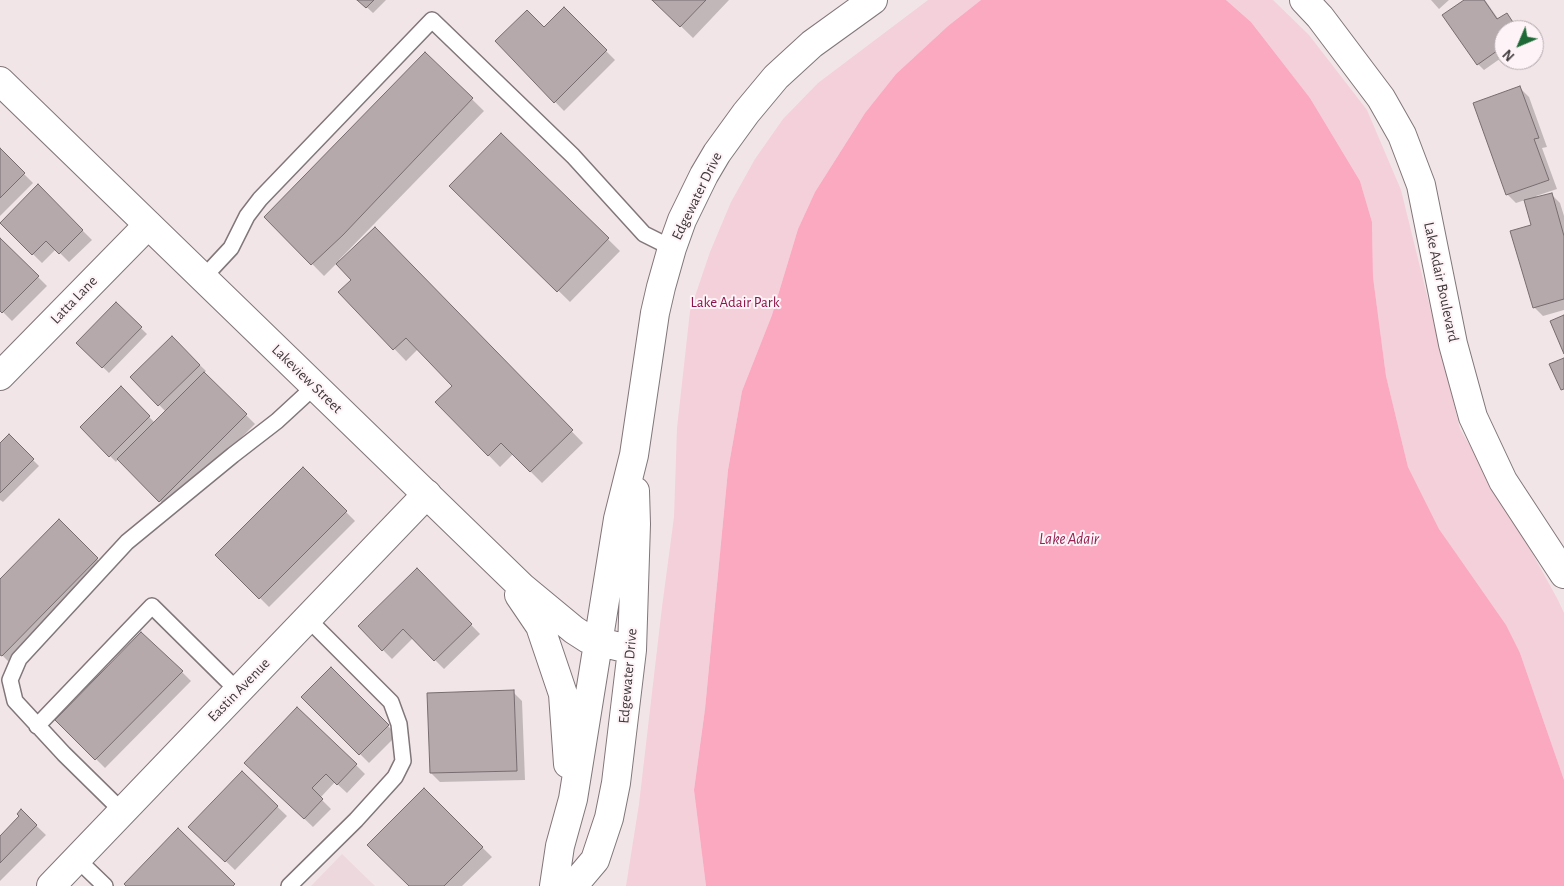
<!DOCTYPE html>
<html>
<head>
<meta charset="utf-8">
<style>
  body { margin:0 }
  #map { position:relative; width:1564px; height:886px; overflow:hidden; background:#f2e5e8; font-family:"Alegreya Sans",sans-serif }
  canvas { display:block }
  .north { position:absolute; left:1494px; top:20px; width:50px; height:50px; box-sizing:border-box; background:#fef3f6; border:1px solid #b1a8ab; border-radius:50%; rotate:225deg; font-size:14px; font-weight:700; line-height:20px; text-align:center; color:#3d383a }
  .north::after { content:''; display:block; margin:auto; width:18px; height:22px; background:#1f6937; clip-path:polygon(50% 0,100% 100%,50% 72%,0 100%) }
</style>
</head>
<body>
<div id="map">
<canvas width="1564" height="886"></canvas>
<div class="north">N</div>
</div>
<script>
const ctx = document.querySelector('canvas').getContext('2d');
ctx.lineJoin = 'round';
function fillPath(path, color) { ctx.fillStyle = color; ctx.fill(path, 'evenodd'); }
const poly = rows => new Path2D(rows.map(r => 'M' + r).join(''));
function trace(path, color, width, dash) { ctx.strokeStyle = color; ctx.lineWidth = width; ctx.lineCap = dash ? 'butt' : 'round'; ctx.setLineDash(dash || []); ctx.stroke(path); }
function label(font, color, halo, rows, align = 'center') {
  ctx.font = font + ' "Alegreya Sans",sans-serif'; ctx.lineWidth = 4; ctx.setLineDash([]); ctx.textBaseline = 'middle'; ctx.strokeStyle = halo; ctx.fillStyle = color; for (const [text, x, y, turn = 0] of rows) {
    ctx.save(); ctx.translate(x, y); ctx.rotate((+turn || 0) * Math.PI / 180); ctx.textAlign = isNaN(turn) ? turn : align; if (halo) ctx.strokeText(text, 0, 0); ctx.fillText(text, 0, 0); ctx.restore();
  }
}
fillPath(poly([
  [342,854,375,886,311,886]
]), '#edd8dd');
fillPath(poly([
  [928,0,981,0,948,26,896,74,865,113,815,192,798,229,772,315,742,391,728,470,705,709,694,790,706,886,626,886,639,804,662,607,674,517,677,428,690,311,710,252,731,202,755,159,783,119,818,83],
  [1226,0,1273,0,1309,35,1367,110,1401,190,1460,429,1514,520,1558,600,1564,613,1564,780,1520,653,1439,529,1408,467,1386,376,1373,277,1372,222,1360,181,1310,98,1251,22]
]), '#f4d0da');
fillPath(poly([
  [981,0,1226,0,1251,22,1310,98,1360,181,1372,222,1373,277,1386,376,1408,467,1439,529,1506,625,1520,653,1564,780,1564,886,706,886,694,790,705,709,728,470,742,391,772,315,798,229,815,192,865,113,896,74,948,26]
]), '#faa9c1');
fillPath(poly([
  [359,0,386,0,373,13],
  [654,0,729,0,693,38],
  [1431,0,1449,0,1439,9],
  [1466,0,1485,0,1499,20,1506,15,1519,30,1504,30,1504,56,1484,70,1478,64],
  [564,9,615,60,564,111,496,41,544,29],
  [425,53,484,111,339,260,341,262,375,229,583,443,542,483,513,454,500,467,437,402,454,386,418,349,406,361,340,292,353,280,337,263,324,276,266,217],
  [1520,88,1529,97,1547,147,1542,148,1557,189,1536,196,1537,198,1551,194,1560,203,1564,216,1564,310,1543,316,1534,307,1533,226,1525,200,1516,203,1507,194],
  [501,134,620,251,570,302,451,186],
  [0,150,33,183,0,216],
  [38,186,92,240,69,262,56,249,42,263,1,223],
  [0,239,47,286,12,321,0,309],
  [116,304,147,334,109,373,78,343],
  [172,338,206,371,204,373,255,424,169,510,118,459,116,462,81,427,121,388,155,423,166,412,132,377],
  [9,436,39,466,3,502,0,500,0,445],
  [303,469,355,521,269,607,217,555],
  [59,521,106,568,12,665,0,653,0,580],
  [417,569,480,634,444,669,413,638,392,659,359,626],
  [331,669,397,735,369,763,303,697],
  [182,672,191,681,105,768,57,720],
  [513,692,522,701,525,780,440,782,431,773],
  [356,765,365,774,347,793,335,782,320,798,331,809,313,827,255,772],
  [242,773,287,816,235,870,190,827],
  [424,790,492,857,462,886,411,886],
  [21,811,46,835,0,881,0,837,21,816]
]), '#0003');
const building = poly([
  [357,0,374,0,366,8,357,0],
  [652,0,706,0,680,27,652,0],
  [1464,0,1484,0,1497,19,1507,13,1518,30,1504,30,1504,46,1477,65,1442,15,1464,0],
  [564,7,607,50,554,103,495,41,527,10,544,27,564,7],
  [425,52,473,98,343,235,311,265,264,217,425,52],
  [1520,86,1539,138,1534,139,1549,180,1506,195,1473,103,1520,86],
  [501,133,609,238,557,292,449,186,501,133],
  [0,148,25,173,0,198,0,148],
  [38,184,83,230,59,254,46,241,32,255,0,223,38,184],
  [1552,193,1564,236,1564,299,1533,308,1510,231,1531,225,1524,200,1552,193],
  [375,227,573,430,530,472,501,443,488,456,435,402,452,386,406,338,393,350,338,292,351,280,336,264,375,227],
  [0,238,39,276,2,313,0,311,0,238],
  [116,302,142,327,102,368,76,343,116,302],
  [1564,315,1564,354,1550,321,1564,315],
  [172,336,200,365,158,406,130,377,172,336],
  [1564,358,1564,389,1561,390,1549,364,1564,358],
  [204,372,247,414,159,502,117,459,204,372],
  [121,386,150,416,109,457,80,427,121,386],
  [9,434,34,459,0,493,0,443,9,434],
  [303,467,347,511,259,599,215,555,303,467],
  [59,519,98,558,2,656,0,655,0,579,59,519],
  [417,568,472,624,434,661,403,629,382,651,358,626,417,568],
  [141,632,183,671,95,760,55,720,141,632],
  [331,667,389,725,359,755,301,697,331,667],
  [514,690,517,771,430,773,427,693,514,690],
  [297,707,357,764,337,785,326,774,312,788,323,799,304,819,244,763,297,707],
  [242,771,278,806,225,862,188,827,242,771],
  [424,788,483,847,444,886,409,886,367,845,424,788],
  [21,809,37,825,0,863,0,836,19,816,17,814,21,809],
  [178,828,235,884,233,886,126,886,124,884,178,828]
]);
fillPath(building, '#b5a9ac');
trace(building, '#776c6f', 1);
const service = poly([
  [203,278,231,248,247,216,260,199,432,20,573,156,644,234,672,248],
  [37,726,152,606,238,691],
  [123,812,64,754,15,701,10,680,19,659,127,542,233,455,277,421,315,386],
  [77,859,105,886],
  [289,886,356,820,395,777,403,761,399,724,391,702,308,619]
]);
const minor = poly([
  [1304,0,1320,17,1381,98,1402,135,1421,185,1453,344,1473,417,1503,481,1564,574],
  [0,376,148,225],
  [51,886,427,494]
]);
const tertiary = poly([
  [0,81,522,587,574,630,588,639,632,650],
  [519,595,540,626,563,694,568,764],
  [554,886,560,846,573,799,618,519,634,455,655,313,661,287,672,248,682,220,704,175,717,153,746,113,776,77,812,44,873,0],
  [573,886,595,860,609,818,616,783,632,650,636,524,635,491]
]);
trace(service, '#817679', 18);
trace(minor, '#817679', 30);
trace(tertiary, '#817679', 30);
trace(service, '#fff', 15);
trace(minor, '#fff', 28);
trace(tertiary, '#fff', 28);
label('15px', '#3d383a', '#fef3f6', [
  ["Edgewater Drive",697,196,-64],
  ["Lake Adair Boulevard",1441,282,78],
  ["Latta Lane",74,300,-46],
  ["Lakeview Street",307,379,44],
  ["Edgewater Drive",628,676,-85],
  ["Eastin Avenue",239,690,-46]
]);
label('15px', '#8a164a', '#fef3f6', [
  ["Lake Adair Park",735,302]
]);
label('italic 16px', '#932151', '#fef3f6', [
  ["Lake Adair",1069,539]
]);
</script>
</body>
</html>
